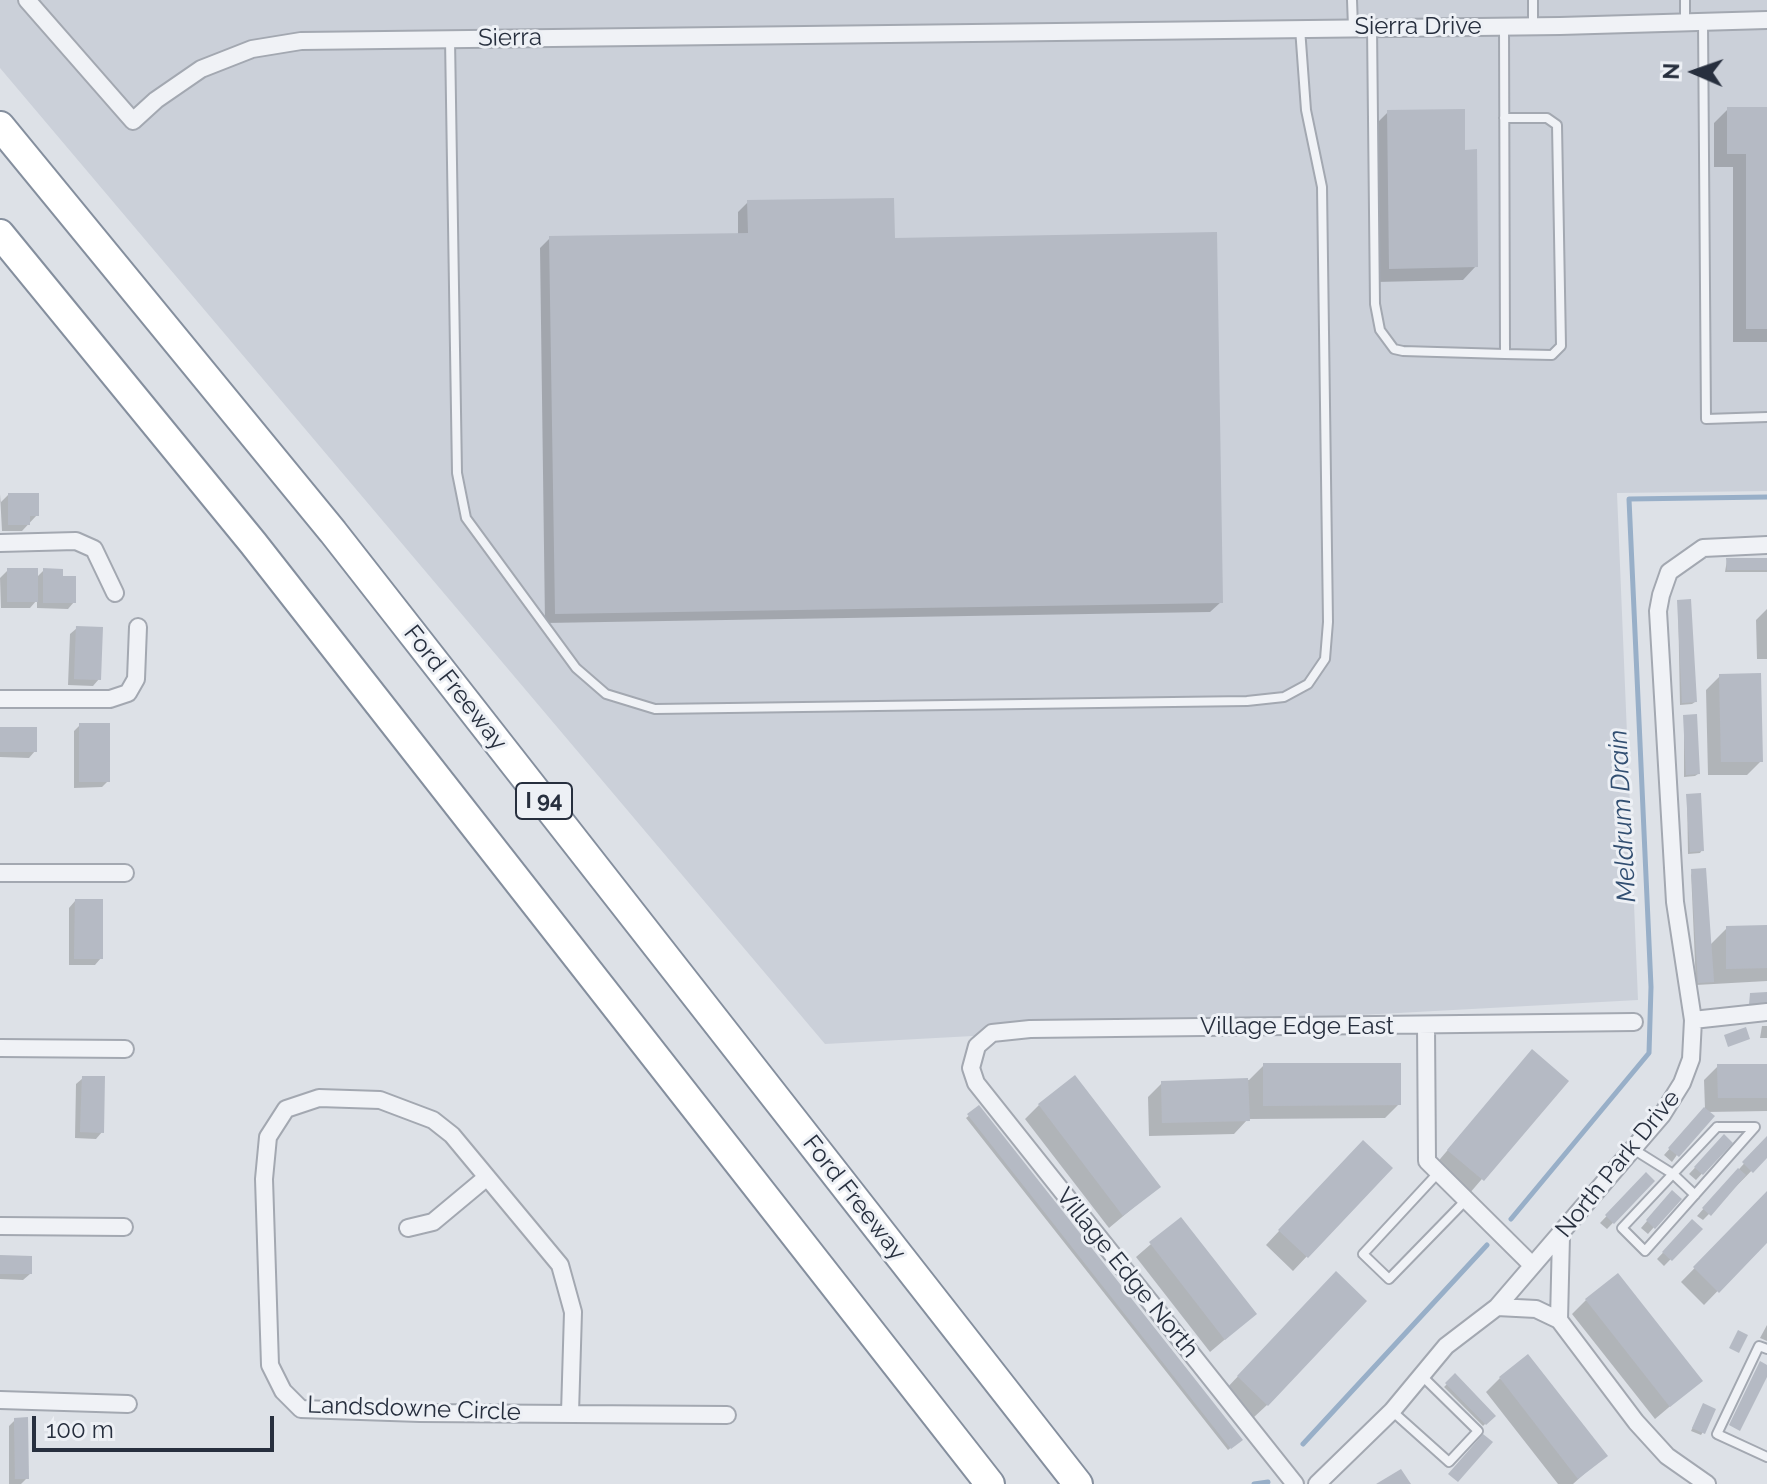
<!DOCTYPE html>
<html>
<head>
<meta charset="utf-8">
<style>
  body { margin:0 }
  #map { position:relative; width:1767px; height:1484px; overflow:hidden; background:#dde1e7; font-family:Raleway,sans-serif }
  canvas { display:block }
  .north { position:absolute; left:1655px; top:32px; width:80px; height:80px; -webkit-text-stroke:6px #edf0f5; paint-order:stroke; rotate:272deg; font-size:22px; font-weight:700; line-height:32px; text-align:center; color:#272f3e }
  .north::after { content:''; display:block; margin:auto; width:28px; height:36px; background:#272f3e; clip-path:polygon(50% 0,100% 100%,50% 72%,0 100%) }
  .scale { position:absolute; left:32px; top:1416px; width:242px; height:36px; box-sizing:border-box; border:4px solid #272f3e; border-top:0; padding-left:10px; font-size:24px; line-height:28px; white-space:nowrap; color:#272f3e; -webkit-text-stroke:6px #edf0f5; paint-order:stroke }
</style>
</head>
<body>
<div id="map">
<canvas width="1767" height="1484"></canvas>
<div class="north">N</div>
<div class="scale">100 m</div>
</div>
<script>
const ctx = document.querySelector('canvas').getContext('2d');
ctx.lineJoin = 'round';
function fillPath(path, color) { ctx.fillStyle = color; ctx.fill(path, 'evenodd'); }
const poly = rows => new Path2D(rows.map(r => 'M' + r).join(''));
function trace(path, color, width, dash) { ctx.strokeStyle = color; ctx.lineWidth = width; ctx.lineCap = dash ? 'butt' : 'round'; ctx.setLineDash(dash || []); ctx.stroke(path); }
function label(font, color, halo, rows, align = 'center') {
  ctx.font = font + ' Raleway,sans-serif'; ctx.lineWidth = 6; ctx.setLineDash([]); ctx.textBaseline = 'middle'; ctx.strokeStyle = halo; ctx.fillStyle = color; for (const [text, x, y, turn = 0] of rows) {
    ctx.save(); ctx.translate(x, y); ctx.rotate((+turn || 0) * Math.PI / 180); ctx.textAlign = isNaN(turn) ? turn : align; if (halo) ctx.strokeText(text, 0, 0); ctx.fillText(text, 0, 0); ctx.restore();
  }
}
fillPath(poly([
  [0,0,1767,0,1767,491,1617,493,1638,1000,825,1044,0,68]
]), '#cbd0d9');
fillPath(poly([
  [1728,109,1767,109,1767,342,1733,342,1733,167,1714,167,1714,123],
  [1388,112,1463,152,1476,266,1463,280,1376,282,1374,126],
  [748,202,893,240,1221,602,1210,612,545,623,540,248,550,238,738,235,738,212],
  [0,494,1,502,8,495,37,515,22,531,2,531],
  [1727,560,1767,560,1767,572,1725,572],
  [8,570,36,578,44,570,61,578,74,602,68,609,37,608,37,600,30,608,1,608,0,578],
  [1678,602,1695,702,1692,704,1680,705],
  [1767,609,1767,659,1757,659,1756,620],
  [77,628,99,679,93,686,68,685,70,634],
  [1720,676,1761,761,1747,775,1708,775,1706,690],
  [1684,717,1698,774,1695,776,1684,777],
  [80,725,108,781,102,787,74,788,74,731],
  [0,729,35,751,29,758,0,757],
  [1687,796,1702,850,1700,853,1688,854],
  [1691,871,1709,946,1727,928,1767,927,1767,981,1696,985],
  [75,901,101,958,95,965,69,965,69,908],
  [1762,1026,1767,1026,1767,1038,1760,1038],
  [1264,1065,1399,1104,1385,1118,1248,1119,1234,1134,1149,1136,1148,1097,1162,1083,1249,1080],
  [1519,1066,1566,1081,1469,1194,1435,1165],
  [1718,1066,1767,1066,1767,1111,1707,1112,1672,1162,1664,1155,1705,1109,1704,1080],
  [83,1078,102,1132,96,1139,75,1138,76,1084],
  [1039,1105,1158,1187,1109,1228,1025,1119],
  [979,1108,1238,1442,1228,1450,966,1118],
  [1724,1137,1730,1143,1696,1180,1689,1174],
  [1767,1138,1767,1155,1703,1220,1697,1216],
  [1349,1156,1390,1168,1293,1271,1266,1245],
  [1646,1175,1653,1181,1607,1229,1600,1223],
  [1767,1194,1767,1240,1704,1305,1681,1282],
  [1666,1199,1654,1227,1648,1234,1641,1228],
  [1180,1219,1255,1314,1210,1352,1136,1257],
  [1692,1222,1700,1229,1664,1266,1657,1259],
  [0,1257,30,1274,23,1280,0,1279],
  [1322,1288,1267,1405,1253,1418,1224,1391],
  [1586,1300,1700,1381,1655,1419,1572,1314],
  [1767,1325,1767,1341,1760,1338],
  [1455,1376,1493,1416,1483,1426,1444,1387],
  [1500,1378,1605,1455,1573,1484,1558,1484,1486,1392],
  [1703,1406,1703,1432,1701,1435,1691,1431],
  [15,1420,27,1478,21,1484,9,1484,9,1426]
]), '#0003');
trace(poly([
  [1511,1219,1649,1053,1651,987,1629,499,1767,497],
  [1303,1444,1487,1245],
  [1254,1484,1268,1482]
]), '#98afc8', 5);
fillPath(poly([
  [1727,107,1767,107,1767,329,1746,329,1746,154,1727,154],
  [1465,109,1465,150,1477,149,1478,267,1389,269,1387,110],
  [894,198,895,238,1217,232,1223,603,555,614,549,236,748,233,747,200],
  [8,493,39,493,39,516,30,516,30,525,8,525],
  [1726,558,1767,558,1767,570,1727,570],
  [7,568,38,568,38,602,7,602],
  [43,568,63,569,63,576,76,576,76,603,43,603],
  [1691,599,1697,702,1682,703,1677,600],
  [76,626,103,627,101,680,74,679],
  [1761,673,1763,762,1721,762,1719,674],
  [1697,714,1700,774,1686,775,1683,715],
  [79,723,110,723,110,782,79,782],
  [0,727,37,727,37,752,0,752],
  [1701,793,1704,851,1690,852,1686,794],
  [1706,868,1714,982,1698,983,1691,869],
  [75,899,103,899,103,959,74,959],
  [1767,925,1767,968,1726,969,1726,926],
  [1767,992,1767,1004,1749,1005,1750,993],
  [1746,1027,1750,1039,1728,1047,1724,1035],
  [1532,1049,1569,1081,1484,1181,1447,1150],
  [1263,1063,1401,1063,1401,1105,1263,1106],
  [1717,1064,1767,1064,1767,1098,1718,1098],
  [1075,1075,1161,1187,1123,1216,1038,1104],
  [82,1076,105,1076,104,1133,80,1132],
  [1248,1078,1250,1121,1162,1123,1161,1081],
  [979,1105,1243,1440,1231,1449,967,1114],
  [1704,1107,1715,1116,1679,1157,1668,1148],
  [1724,1134,1733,1143,1703,1175,1694,1167],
  [1767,1136,1767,1158,1753,1173,1742,1162],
  [1363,1140,1393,1168,1308,1258,1278,1230],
  [1738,1168,1746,1175,1711,1216,1702,1208],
  [1646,1172,1655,1181,1614,1224,1605,1215],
  [1672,1190,1682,1199,1655,1229,1646,1220],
  [1767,1191,1767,1243,1719,1293,1693,1267],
  [1181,1217,1257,1314,1225,1340,1149,1242],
  [1692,1219,1703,1229,1672,1261,1662,1252],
  [0,1255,32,1256,32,1274,0,1274],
  [1336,1271,1367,1301,1268,1406,1237,1376],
  [1618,1273,1703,1381,1670,1407,1585,1299],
  [1738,1330,1748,1335,1739,1353,1729,1348],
  [1528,1354,1608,1456,1578,1479,1499,1377],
  [1760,1361,1767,1365,1767,1377,1740,1431,1729,1425],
  [1455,1373,1496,1416,1486,1425,1445,1383],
  [1703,1403,1716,1409,1705,1434,1692,1428],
  [28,1417,29,1479,15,1479,14,1418],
  [1483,1434,1493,1442,1458,1482,1448,1474],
  [1401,1469,1411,1484,1376,1484]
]), '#b5bac4');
const service = poly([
  [1352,0,1353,27],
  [1685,0,1685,22],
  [1703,23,1706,419,1767,417],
  [1533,26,1533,0],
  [1372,27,1375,304,1380,330,1394,349,1403,351,1505,354,1504,26],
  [450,39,457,473,466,518,576,668,606,694,655,709,1247,701,1284,697,1308,684,1325,659,1328,622,1322,187,1306,110,1300,28],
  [1504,118,1547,118,1557,125,1561,346,1552,355,1505,354],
  [1717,1127,1755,1127,1645,1251,1622,1228,1717,1127],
  [1633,1149,1673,1174,1695,1195],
  [1438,1173,1363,1254,1389,1279,1465,1201],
  [1767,1349,1759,1346,1717,1434,1767,1457],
  [1392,1411,1449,1462,1478,1431,1421,1375]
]);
const minor = poly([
  [27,0,133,121,156,100,201,69,252,49,301,41,1560,26,1767,20],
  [0,543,76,541,94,549,115,593],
  [0,699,110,699,128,693,136,679,138,627],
  [0,873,125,873],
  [1693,1020,1767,1012],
  [1426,1026,1427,1161,1532,1265],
  [0,1048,125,1049],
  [0,1226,124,1227],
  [408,1228,433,1222,487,1177],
  [1561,1236,1559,1320,1636,1422,1667,1456,1707,1484],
  [1497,1307,1536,1309,1559,1320],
  [0,1400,128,1404],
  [570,1413,573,1312,560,1265,452,1135,433,1120,380,1100,319,1098,286,1109,268,1137,264,1179,270,1365,283,1391,301,1409,420,1413,727,1415],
  [1295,1484,976,1083,971,1068,977,1046,992,1033,1030,1029,1634,1022],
  [1317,1484,1392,1411,1446,1346,1497,1307,1662,1115,1682,1083,1691,1059,1693,1020,1675,902,1658,611,1661,595,1669,572,1703,548,1767,545]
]);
const motorway = poly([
  [0,126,333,532,1078,1484],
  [0,234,253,543,990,1484]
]);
trace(service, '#a3a8b1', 12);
trace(minor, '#a3a8b1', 20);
trace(motorway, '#858f9e', 32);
trace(service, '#f0f2f6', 8);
trace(minor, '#f0f2f6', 16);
trace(motorway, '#fff', 28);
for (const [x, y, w] of [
  [544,801,56]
]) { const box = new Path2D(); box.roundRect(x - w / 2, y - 18, w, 36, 6); ctx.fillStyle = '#edf0f5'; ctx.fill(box); trace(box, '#272f3e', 2); }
label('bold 22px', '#272f3e', null, [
  ["I 94",544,801]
]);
label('24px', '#272f3e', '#edf0f5', [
  ["Sierra Drive",1418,27],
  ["Sierra",510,38,-1],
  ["Ford Freeway",455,688,52],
  ["Village Edge East",1297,1027],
  ["North Park Drive",1618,1164,-51],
  ["Ford Freeway",854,1198,52],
  ["Village Edge North",1127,1273,51],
  ["Landsdowne Circle",414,1409,2]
]);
label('italic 26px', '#314e71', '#edf0f5', [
  ["Meldrum Drain",1623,816,-93]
]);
</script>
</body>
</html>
